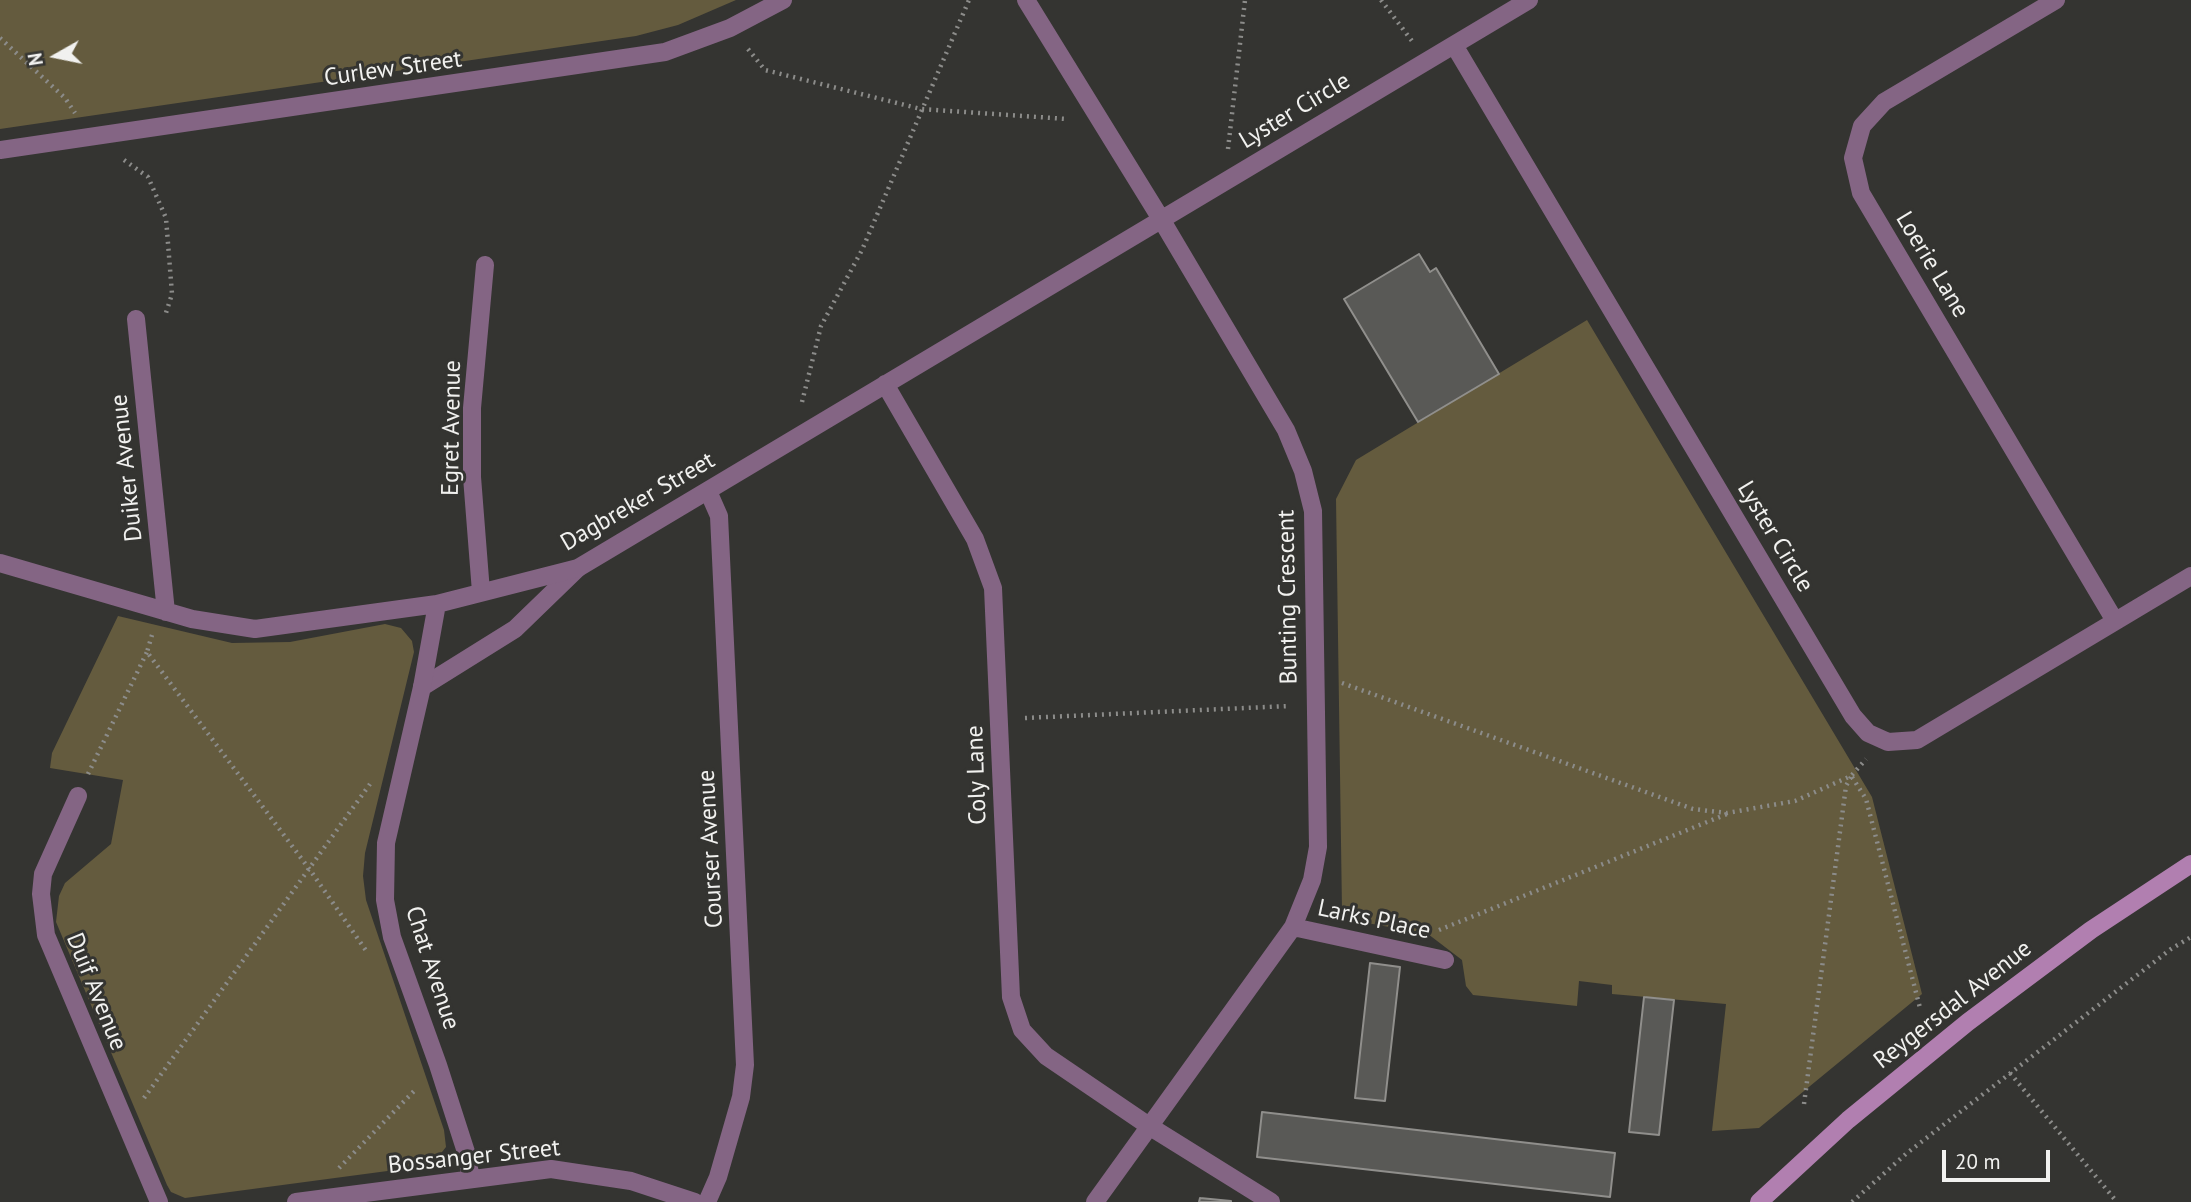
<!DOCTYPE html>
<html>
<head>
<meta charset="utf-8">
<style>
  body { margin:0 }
  #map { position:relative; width:2191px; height:1202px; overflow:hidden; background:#343431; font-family:"PT Sans",sans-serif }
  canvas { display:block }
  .north { position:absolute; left:21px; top:21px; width:70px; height:70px; -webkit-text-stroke:5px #343431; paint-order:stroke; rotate:261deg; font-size:19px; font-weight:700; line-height:28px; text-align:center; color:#f1f1ef }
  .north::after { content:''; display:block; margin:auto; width:24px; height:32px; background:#f1f1ef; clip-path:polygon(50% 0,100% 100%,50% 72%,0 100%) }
  .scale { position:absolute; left:1942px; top:1150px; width:108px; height:32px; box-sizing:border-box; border:4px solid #f1f1ef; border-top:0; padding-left:9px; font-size:21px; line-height:24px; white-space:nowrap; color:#f1f1ef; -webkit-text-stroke:5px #343431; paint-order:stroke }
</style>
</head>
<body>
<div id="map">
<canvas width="2191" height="1202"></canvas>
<div class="north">N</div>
<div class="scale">20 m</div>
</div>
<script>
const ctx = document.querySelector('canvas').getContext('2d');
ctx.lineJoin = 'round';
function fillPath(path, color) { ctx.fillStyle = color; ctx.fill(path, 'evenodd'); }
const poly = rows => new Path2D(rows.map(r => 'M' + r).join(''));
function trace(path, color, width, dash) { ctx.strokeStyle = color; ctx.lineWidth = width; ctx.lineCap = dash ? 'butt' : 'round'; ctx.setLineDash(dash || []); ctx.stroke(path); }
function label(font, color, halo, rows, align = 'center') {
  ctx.font = font + ' "PT Sans",sans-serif'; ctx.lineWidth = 6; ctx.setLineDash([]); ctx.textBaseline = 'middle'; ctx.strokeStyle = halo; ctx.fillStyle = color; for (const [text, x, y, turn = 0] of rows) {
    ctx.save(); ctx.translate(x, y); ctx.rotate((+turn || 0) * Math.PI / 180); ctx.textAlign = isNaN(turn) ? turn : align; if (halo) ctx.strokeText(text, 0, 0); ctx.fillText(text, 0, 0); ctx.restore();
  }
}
fillPath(poly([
  [0,0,736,0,678,25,636,36,0,129],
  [1587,320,1872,797,1922,994,1759,1128,1712,1131,1726,1004,1612,994,1612,985,1579,981,1577,1006,1473,995,1466,986,1462,960,1428,934,1356,921,1342,911,1336,499,1356,460],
  [118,616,232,643,290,642,385,624,401,628,412,641,414,652,365,853,363,876,366,900,444,1130,446,1147,434,1162,425,1166,185,1198,171,1192,167,1185,56,922,59,896,65,883,111,844,123,780,50,768,52,753]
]), '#645b3e');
const building = poly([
  [1419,254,1430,272,1436,268,1499,374,1418,422,1344,299,1419,254],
  [1370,963,1400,967,1385,1101,1355,1098,1370,963],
  [1644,997,1674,1000,1659,1135,1629,1132,1644,997],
  [1262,1112,1615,1153,1610,1197,1257,1157,1262,1112],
  [1200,1198,1231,1201,1231,1202,1199,1202,1200,1198]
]);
fillPath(building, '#595956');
trace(building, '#908f8c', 2);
trace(poly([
  [1381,0,1412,41],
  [0,38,65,98,75,113],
  [748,49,765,70,921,109,1067,119],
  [1228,149,1245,0],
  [124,160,148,177,166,218,172,294,165,316],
  [802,402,821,326,862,250,969,0],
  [152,635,147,652,310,870,367,952],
  [1342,683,1693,809,1727,813,1795,801,1851,776,1866,759],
  [1025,718,1289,706],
  [88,774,147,652],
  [1852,777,1866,799,1920,1008],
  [1439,930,1727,814],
  [2010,1073,2117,1202],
  [144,1098,370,784],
  [1804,1104,1846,786,1851,777],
  [339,1168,416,1089],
  [1852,1202,1907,1153,2171,949,2191,937]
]), '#8c8c8a', 4.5, [2, 5]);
trace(poly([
  [422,687,515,629,578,568]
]), '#846584', 18);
trace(poly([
  [1026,0,1161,219,1286,430,1303,471,1313,511,1318,847,1312,880,1293,927,1095,1202],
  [2056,0,1884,102,1862,126,1853,158,1861,193,2115,621],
  [1454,45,1853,716,1868,733,1888,742,1917,740,2191,576],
  [0,150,665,52,730,28,783,0],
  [136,319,166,612],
  [885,384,975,539,993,588,1011,997,1022,1030,1046,1056,1149,1126,1271,1202],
  [0,563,192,619,255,629,437,604,578,568,1529,0],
  [481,592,472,477,472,408,485,265],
  [437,604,422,687,386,843,385,900,392,937,438,1065,466,1152,471,1179],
  [78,796,43,874,41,894,46,935,159,1202],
  [1293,927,1445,960],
  [296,1202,551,1169,631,1181,695,1202],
  [707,1202,718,1177,741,1097,745,1065,719,516,708,491]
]), '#846584', 18);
trace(poly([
  [1759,1202,1848,1120,1968,1022,2091,930,2191,864]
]), '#b17fb0', 18);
label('24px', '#f1f1ef', '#343431', [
  ["Curlew Street",393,69,-8],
  ["Lyster Circle",1295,111,-31],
  ["Loerie Lane",1932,265,59],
  ["Egret Avenue",452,428,-89],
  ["Duiker Avenue",127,468,-96],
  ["Dagbreker Street",638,502,-30],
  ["Lyster Circle",1775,537,59],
  ["Bunting Crescent",1288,597,-91],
  ["Coly Lane",977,775,-92],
  ["Courser Avenue",711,849,-93],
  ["Larks Place",1374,920,12],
  ["Chat Avenue",432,968,72],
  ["Duif Avenue",96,992,68],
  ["Reygersdal Avenue",1953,1005,-38],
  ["Bossanger Street",474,1157,-6]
]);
</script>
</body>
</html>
